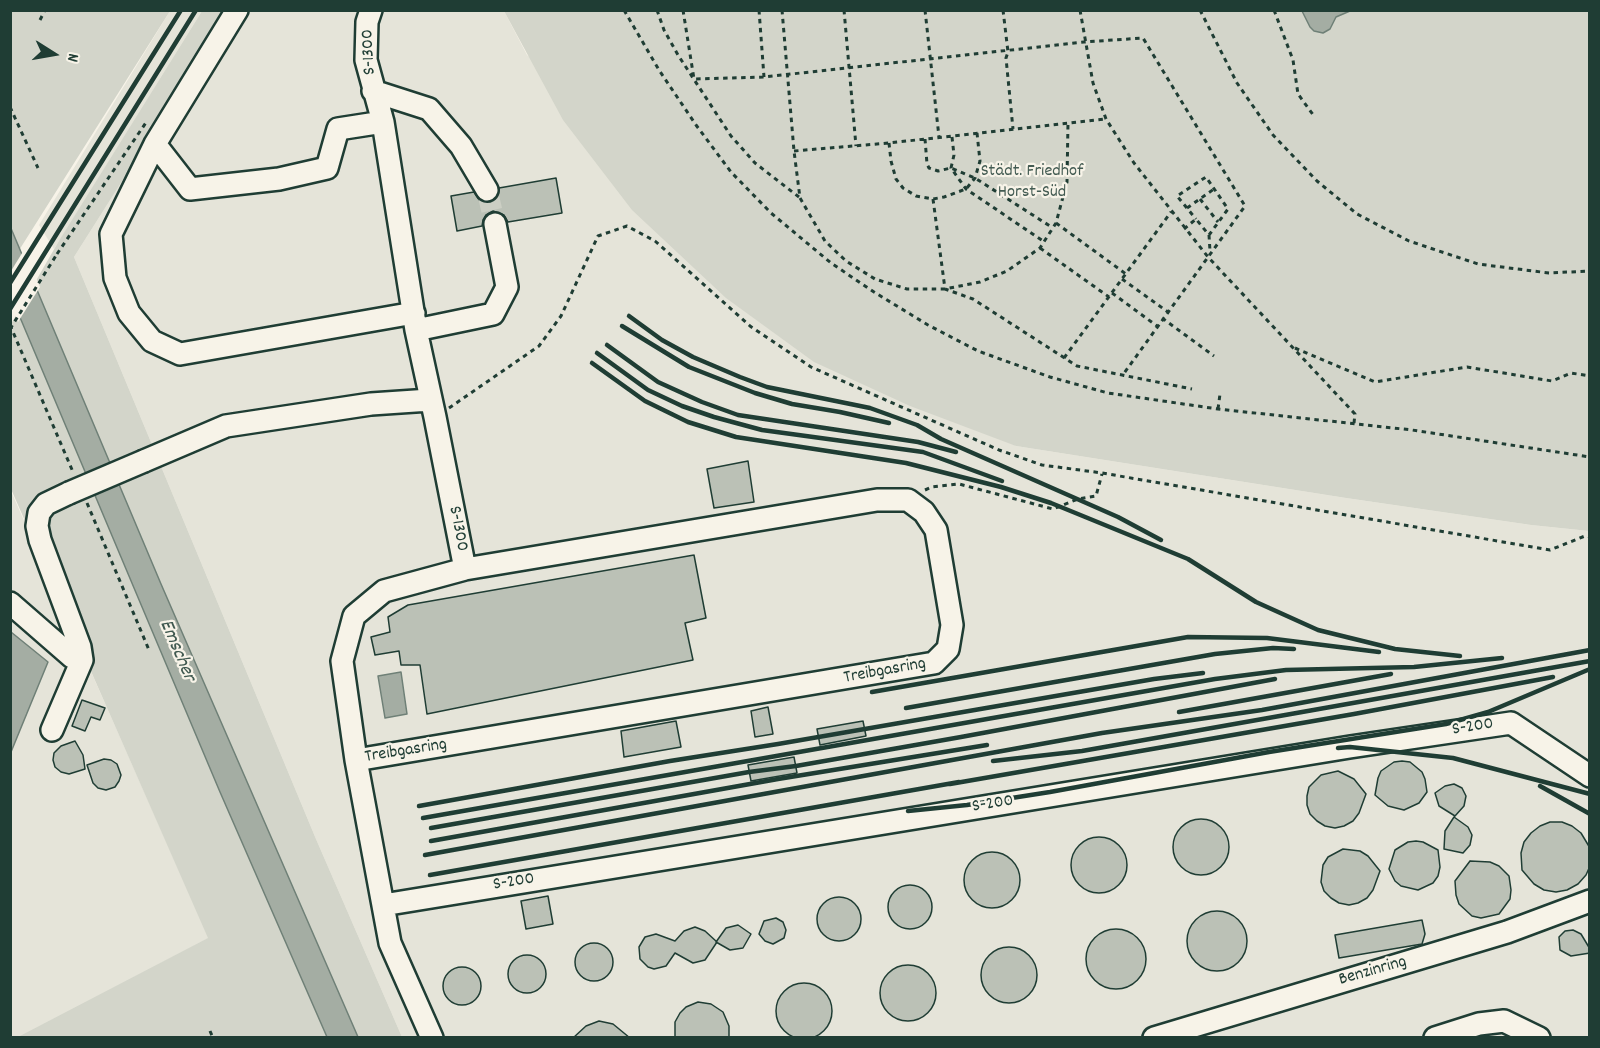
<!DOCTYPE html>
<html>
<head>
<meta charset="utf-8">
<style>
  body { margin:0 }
  #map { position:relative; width:1600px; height:1048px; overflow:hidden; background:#f7f3e8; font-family:Dekko,sans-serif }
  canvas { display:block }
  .frame { position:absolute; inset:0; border:12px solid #1f3d34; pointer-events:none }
  .north { position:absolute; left:24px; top:24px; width:60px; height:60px; -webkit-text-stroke:4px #f7f3e8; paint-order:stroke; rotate:101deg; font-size:16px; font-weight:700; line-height:24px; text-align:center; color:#1f3d34 }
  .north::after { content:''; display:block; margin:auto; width:21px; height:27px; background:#1f3d34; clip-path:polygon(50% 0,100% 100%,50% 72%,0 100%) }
</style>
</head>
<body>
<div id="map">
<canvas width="1600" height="1048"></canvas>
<div class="frame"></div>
<div class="north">N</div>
</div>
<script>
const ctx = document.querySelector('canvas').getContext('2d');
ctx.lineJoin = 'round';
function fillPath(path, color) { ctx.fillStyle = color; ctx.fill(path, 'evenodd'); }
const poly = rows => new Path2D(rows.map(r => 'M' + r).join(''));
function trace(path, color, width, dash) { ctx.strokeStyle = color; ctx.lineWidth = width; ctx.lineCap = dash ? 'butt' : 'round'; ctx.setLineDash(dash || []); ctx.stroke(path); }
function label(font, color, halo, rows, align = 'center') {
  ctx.font = font + ' Dekko,sans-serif'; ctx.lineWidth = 4.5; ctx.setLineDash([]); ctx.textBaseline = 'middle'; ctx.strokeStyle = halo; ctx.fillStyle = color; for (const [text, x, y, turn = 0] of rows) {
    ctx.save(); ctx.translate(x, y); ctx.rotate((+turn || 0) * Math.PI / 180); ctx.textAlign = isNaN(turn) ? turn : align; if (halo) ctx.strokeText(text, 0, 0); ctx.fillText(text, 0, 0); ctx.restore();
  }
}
fillPath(poly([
  [170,11,202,11,54,249,39,225],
  [230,11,504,11,527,55,1016,446,1346,498,1531,525,1589,531,1589,1037,402,1037,316,839,74,257],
  [10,489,209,938,18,1038,10,1037]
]), '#e5e4d9');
fillPath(poly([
  [11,11,170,11,11,263],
  [202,11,230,11,74,257,316,839,402,1037,18,1037,208,938,11,489,11,324,60,239],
  [504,11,1589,11,1589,531,1531,525,1346,498,1016,446,910,406,814,362,726,298,632,210,563,120]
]), '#d3d5ca');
const water = poly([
  [1302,11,1350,11,1336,17,1330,29,1323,33,1314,31,1310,27,1302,11],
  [10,226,161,584,358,1037,327,1037,220,792,11,296,10,226],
  [11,632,48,662,11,752,11,632],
  [401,672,407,714,385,718,378,676,401,672]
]);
fillPath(water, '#a4ada3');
trace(water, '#6f8077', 1.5);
fillPath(poly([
  [24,250,40,287,18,322,10,303,11,271]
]), '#f7f3e8');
const building = poly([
  [556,178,562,213,508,222,504,215,493,211,486,215,483,220,482,226,457,231,451,196,474,192,480,201,488,203,498,197,499,188,556,178],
  [748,461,754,502,714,508,707,469,748,461],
  [694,555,706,618,685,623,693,660,427,714,420,665,401,665,399,651,375,655,371,637,390,632,388,617,408,605,694,555],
  [82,700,105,708,100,720,91,717,85,731,72,726,82,700],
  [768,707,773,734,755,737,751,711,768,707],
  [676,721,681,747,624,757,621,731,676,721],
  [863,721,866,736,820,745,817,729,863,721],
  [75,741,83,755,85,769,69,774,61,772,55,767,53,760,54,753,61,746,75,741],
  [794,757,797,773,751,781,748,765,794,757],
  [104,759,111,760,117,764,121,775,119,781,115,787,106,790,98,788,93,783,87,765,104,759],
  [1402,761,1410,762,1422,772,1425,779,1427,792,1419,803,1404,810,1388,806,1375,795,1378,778,1381,771,1394,762,1402,761],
  [1338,771,1354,779,1366,794,1359,813,1353,821,1344,826,1335,828,1325,826,1317,821,1310,814,1307,805,1307,796,1309,787,1321,775,1338,771],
  [1454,784,1462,788,1466,796,1464,806,1455,816,1439,806,1435,793,1445,786,1454,784],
  [1454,817,1468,827,1472,835,1470,845,1463,853,1444,849,1445,831,1454,817],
  '1173 847a28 28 0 1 1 56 0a28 28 0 1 1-56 0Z',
  [1550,822,1562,822,1572,826,1581,833,1590,848,1590,866,1586,875,1578,884,1567,890,1556,892,1544,890,1534,884,1522,870,1521,853,1524,842,1531,833,1540,826,1550,822],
  '1071 865a28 28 0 1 1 56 0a28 28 0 1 1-56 0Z',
  [1416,841,1423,842,1438,850,1440,867,1438,876,1433,883,1418,890,1401,886,1395,881,1389,869,1395,850,1408,842,1416,841],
  [1343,849,1360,851,1368,856,1380,871,1373,890,1367,898,1358,903,1349,905,1339,903,1331,898,1324,891,1321,882,1323,865,1328,857,1343,849],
  '964 880a28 28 0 1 1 56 0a28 28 0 1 1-56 0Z',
  [1470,861,1490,862,1499,866,1509,876,1511,890,1510,899,1499,914,1481,918,1472,916,1459,904,1456,895,1455,881,1470,861],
  '888 907a22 22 0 1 1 44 0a22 22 0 1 1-44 0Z',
  [548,896,553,924,526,929,521,901,548,896],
  '817 919a22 22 0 1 1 44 0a22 22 0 1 1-44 0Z',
  '1187 941a30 30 0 1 1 60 0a30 30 0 1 1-60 0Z',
  [776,918,783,922,786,930,784,938,773,944,765,941,759,934,764,921,776,918],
  [1422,920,1425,934,1422,944,1339,958,1335,935,1422,920],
  [738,925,751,934,743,948,730,950,716,942,726,928,738,925],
  [695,927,705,931,717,942,705,960,693,963,675,953,666,966,654,969,648,967,640,959,639,947,645,937,656,934,675,941,684,931,695,927],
  '1086 959a30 30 0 1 1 60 0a30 30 0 1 1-60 0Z',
  [1573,930,1581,934,1590,949,1590,953,1571,956,1560,950,1559,937,1565,931,1573,930],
  '575 962a19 19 0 1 1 38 0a19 19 0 1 1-38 0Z',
  '981 975a28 28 0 1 1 56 0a28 28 0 1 1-56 0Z',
  '508 974a19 19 0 1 1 38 0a19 19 0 1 1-38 0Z',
  '880 993a28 28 0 1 1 56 0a28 28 0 1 1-56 0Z',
  '443 986a19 19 0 1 1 38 0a19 19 0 1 1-38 0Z',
  '776 1011a28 28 0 1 1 56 0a28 28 0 1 1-56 0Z',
  [698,1002,711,1004,723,1012,729,1026,729,1038,675,1038,675,1022,680,1013,686,1007,698,1002],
  [599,1021,613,1024,630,1038,573,1038,586,1026,599,1021]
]);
fillPath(building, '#bbc1b6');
trace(building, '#1f3d34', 1.5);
trace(poly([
  [487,190,495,224]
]), '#cccfc4', 21, [21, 10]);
const minor = poly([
  [237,10,155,144,111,234,115,278,129,313,152,341,180,354,414,313],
  [371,10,367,22,366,60,383,122,416,330,435,417,465,569,384,591,354,616,342,661,356,760,390,943,432,1038],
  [373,91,429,109,461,146,487,190],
  [155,144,190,189,279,179,327,168,338,129,383,122],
  [416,330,493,314,507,287,495,224],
  [144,461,226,426,371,404,430,400],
  [10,603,72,657,82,660],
  [52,730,82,660,80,647,40,540,37,526,39,513,46,504,69,493],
  [356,760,934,663,948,649,952,625,936,530,924,512,908,500,877,500,465,569],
  [383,905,1350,747,1511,723,1590,776],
  [1154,1038,1507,932,1590,901],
  [1435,1038,1479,1024,1504,1021,1539,1038]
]);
trace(minor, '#1f3d34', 26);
trace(poly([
  [624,10,659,70,696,125,731,172,771,213,831,263,874,292,928,325,978,351,1050,377,1108,393,1218,409,1412,430,1590,457],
  [657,10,664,30,678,55,731,136,755,163,799,197],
  [683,10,694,79,764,77,1084,42,1143,38,1245,206,1122,376],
  [759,10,764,77],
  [782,10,794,151,800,198,825,241,846,261,875,279,907,289,945,289,980,282,1007,271,1040,248,1056,223,1067,182,1068,122],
  [844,10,856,146],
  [925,10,939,137],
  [1003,10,1008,52,1006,58,1013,129],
  [1080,10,1093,83,1106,119,1134,163,1208,257,1355,414,1354,423],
  [1200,10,1237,83,1273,135,1317,181,1357,214,1409,241,1478,264,1549,273,1590,271],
  [1274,10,1293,60,1298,94,1314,116],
  [40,20,45,10],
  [10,107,38,168],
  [952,137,954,155,951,168,966,189,1043,241],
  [925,139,927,164,929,168,938,171,951,168,975,178,1053,228],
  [889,143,891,161,896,179,903,188,916,196,933,199,944,197,966,189,975,178,980,161,977,133],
  [794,151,889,143,1106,119],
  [933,199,945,289,973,299,1077,366,1192,389],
  [1200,199,1218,222],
  [1187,208,1214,189],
  [1056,223,1126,274],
  [1184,229,1196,219,1209,235,1228,209,1206,177,1177,196,1196,219],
  [1209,235,1210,251],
  [1040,248,1109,297],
  [57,254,147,121],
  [1122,279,1168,312],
  [1112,293,1157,326],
  [1162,318,1214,356],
  [10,325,73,472],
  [1295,348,1375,382,1467,367,1552,381,1571,373,1590,376],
  [1064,358,1171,212],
  [449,408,539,346,561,316,598,236,627,226,655,241,750,326,811,367,999,450,1042,465,1102,473,1550,550,1585,536,1590,537],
  [1218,409,1220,394],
  [925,490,932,487,959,484,1053,509,1078,499,1096,496,1102,474],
  [87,503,149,650],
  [210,1031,213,1038]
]), '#1f3d34', 3, [4.5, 4.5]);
trace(minor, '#f7f3e8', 21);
trace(poly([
  [10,283,181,10],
  [10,309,196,10],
  [629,316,662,340,693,357,740,377,767,387,870,408,917,425,941,439,1118,517,1161,540],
  [622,326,689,367,755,393,792,404,840,412,889,423],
  [607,345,658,382,702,402,738,415,918,442,956,452],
  [597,353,648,390,682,406,714,417,762,430,923,452,1002,481],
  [592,363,645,401,688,422,736,437,906,463,1001,487,1051,503,1188,559,1256,602,1318,630,1395,649,1460,656],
  [872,692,1188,637,1267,638,1379,652],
  [906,708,1215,654,1273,648,1294,649],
  [1179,712,1391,674],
  [1338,748,1350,747,1453,758,1590,794],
  [993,761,1082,751,1590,661],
  [950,784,1354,714,1553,677],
  [1540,786,1590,814],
  [419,806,670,761,778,744,1154,679,1203,673],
  [908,811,967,805,1050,792,1269,752,1446,724,1488,712,1590,669],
  [423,818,1215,679,1286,670,1414,667,1502,658],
  [431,828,749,772,796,766,961,737,1275,679],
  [431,841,778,779,987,745],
  [425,855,1102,733,1262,710,1590,650],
  [430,875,959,782]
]), '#1f3d34', 4.5);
const minorBridge = poly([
  [69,493,144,461]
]);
trace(minorBridge, '#1f3d34', 26, []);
trace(poly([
  [10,329,57,254]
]), '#1f3d34', 3, [4.5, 4.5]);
trace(minorBridge, '#f7f3e8', 21);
label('18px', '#1f3d34', '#f7f3e8', [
  ["S-1300",370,52,-93],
  ["S-1300",457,529,79],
  ["Treibgasring",885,672,-10],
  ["S-200",1473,728,-9],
  ["Treibgasring",406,752,-9],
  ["S-200",993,805,-9],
  ["S-200",514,883,-9],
  ["Benzinring",1373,972,-16]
]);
label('18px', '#435b52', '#f7f3e8', [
  ["Städt. Friedhof",1032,173],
  ["Horst-Süd",1032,194]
]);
label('italic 20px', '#405950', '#f7f3e8', [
  ["Emscher",176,651,67]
]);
</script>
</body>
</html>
